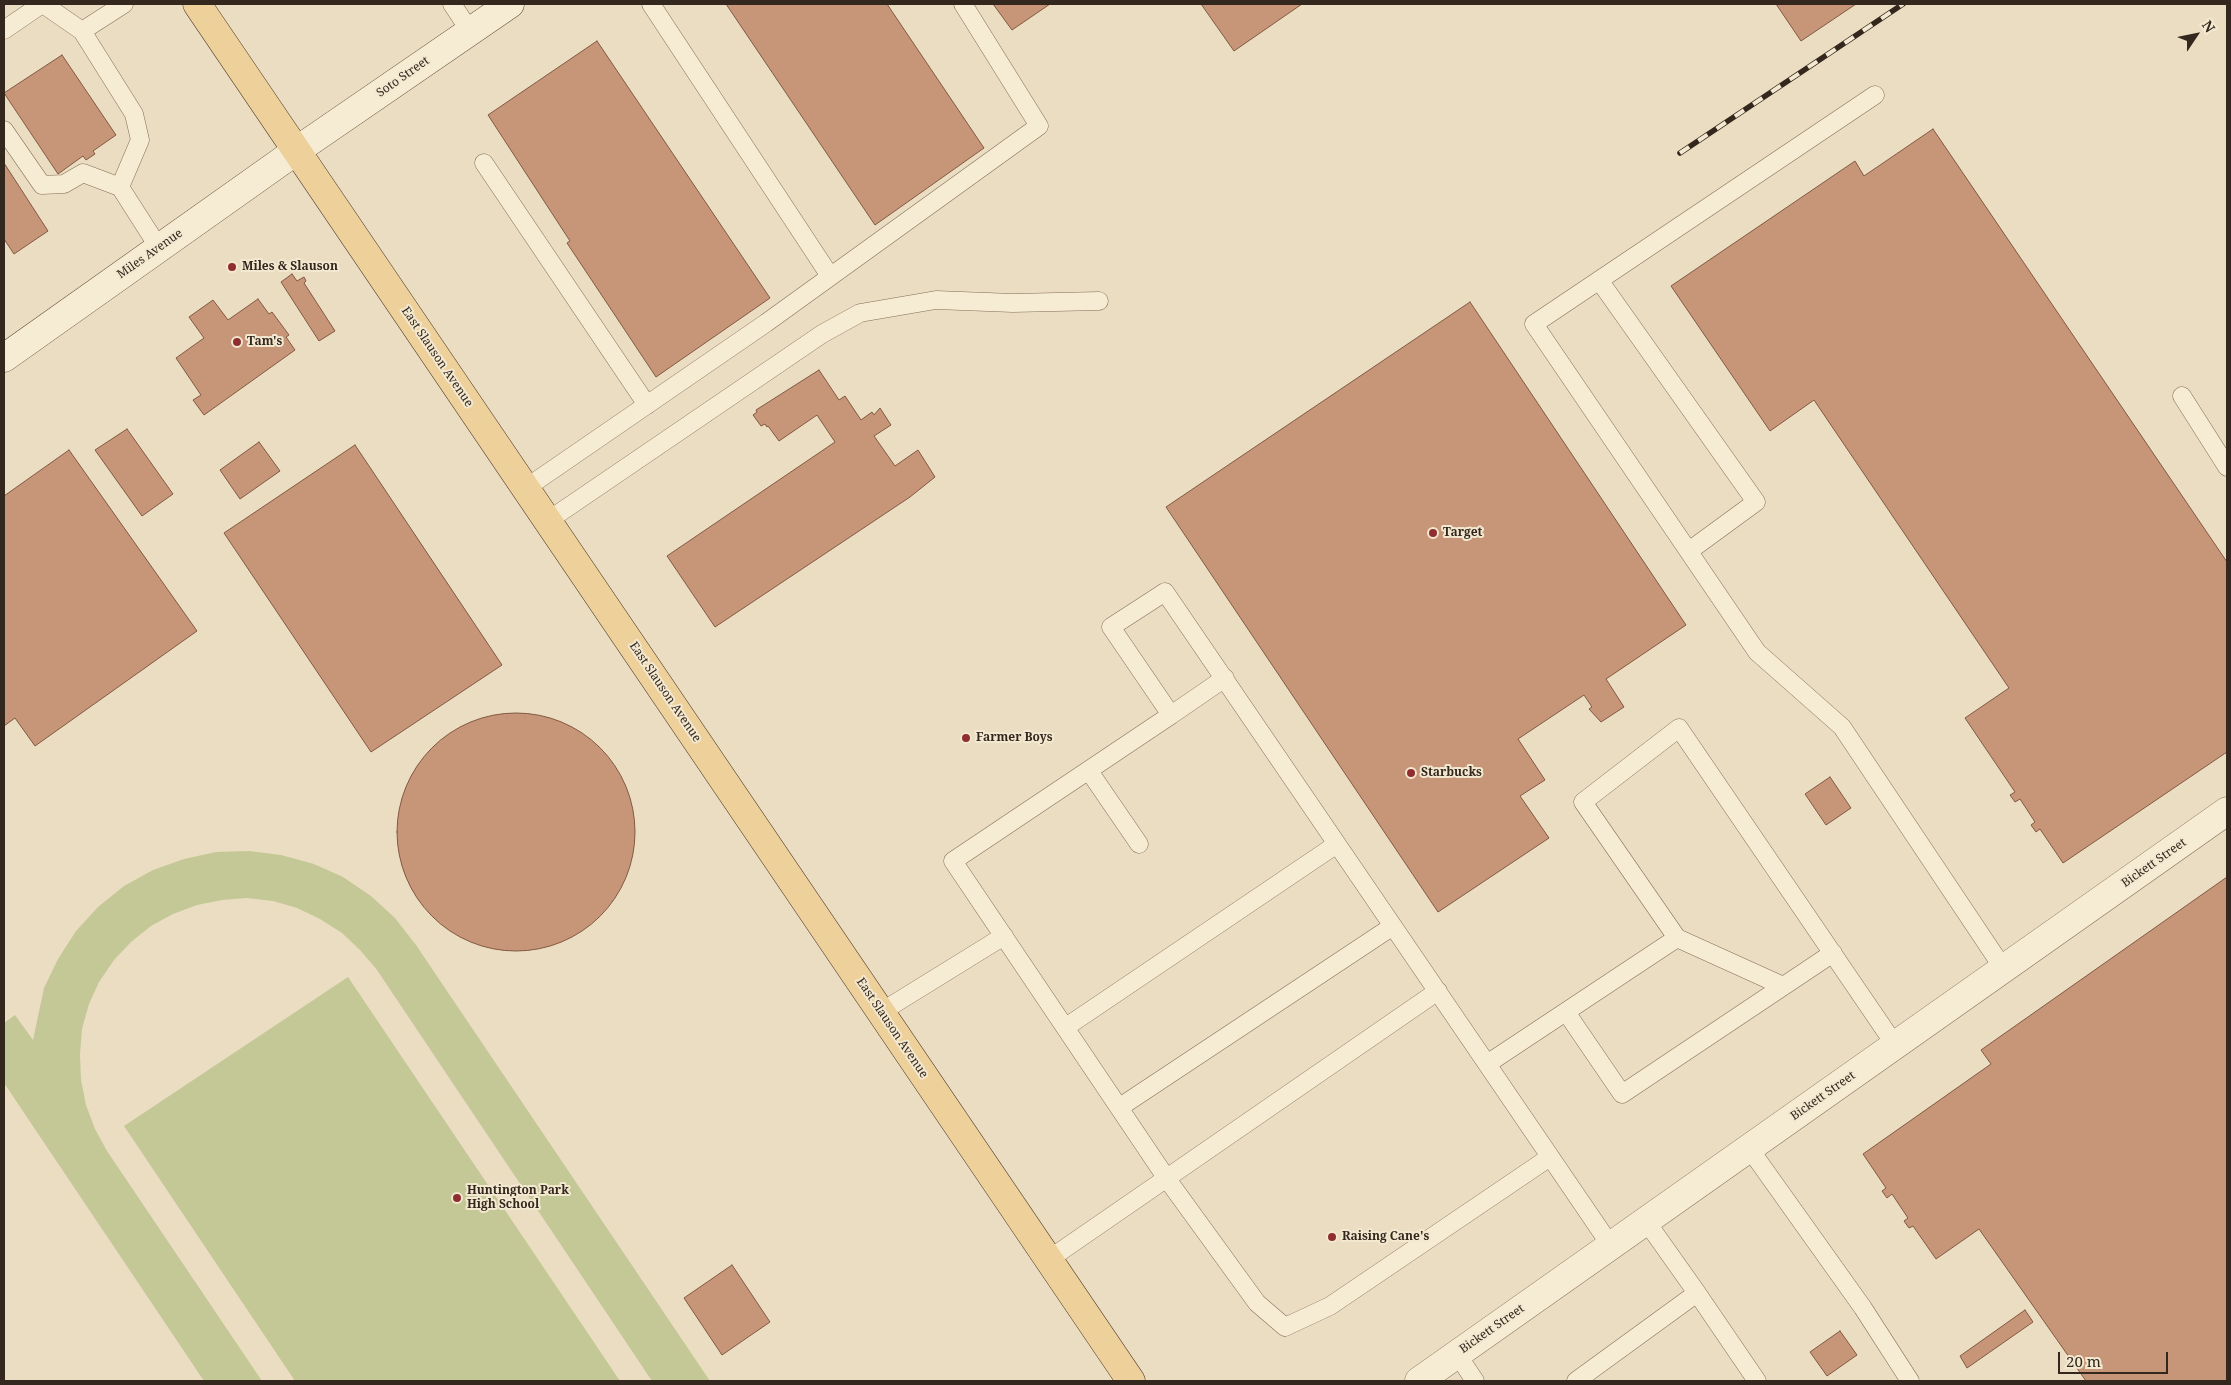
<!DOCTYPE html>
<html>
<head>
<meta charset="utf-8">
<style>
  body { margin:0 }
  #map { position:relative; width:2231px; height:1385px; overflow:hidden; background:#ebddc1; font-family:"Noto Serif",serif }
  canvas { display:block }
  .frame { position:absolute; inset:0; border:5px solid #34271d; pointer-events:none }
  .north { position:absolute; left:2171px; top:10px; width:50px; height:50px; -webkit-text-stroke:4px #f3e8d0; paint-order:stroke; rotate:56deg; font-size:14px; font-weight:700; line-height:20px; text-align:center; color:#34271d }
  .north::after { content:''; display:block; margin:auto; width:18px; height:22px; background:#34271d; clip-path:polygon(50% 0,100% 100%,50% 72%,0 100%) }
  .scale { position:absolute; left:2058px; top:1352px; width:110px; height:22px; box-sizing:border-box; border:2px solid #34271d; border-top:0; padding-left:6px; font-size:15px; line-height:18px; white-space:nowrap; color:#34271d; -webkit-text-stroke:4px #f3e8d0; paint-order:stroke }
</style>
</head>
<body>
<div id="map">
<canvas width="2231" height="1385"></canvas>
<div class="frame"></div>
<div class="north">N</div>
<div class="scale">20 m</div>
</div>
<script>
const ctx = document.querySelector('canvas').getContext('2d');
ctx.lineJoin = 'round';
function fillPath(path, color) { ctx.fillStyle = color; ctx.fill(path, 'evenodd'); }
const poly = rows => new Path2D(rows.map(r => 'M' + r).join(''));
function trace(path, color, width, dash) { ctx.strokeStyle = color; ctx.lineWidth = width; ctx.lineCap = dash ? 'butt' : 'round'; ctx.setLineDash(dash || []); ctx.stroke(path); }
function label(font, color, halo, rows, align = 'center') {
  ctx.font = font + ' "Noto Serif",serif'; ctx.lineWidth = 4; ctx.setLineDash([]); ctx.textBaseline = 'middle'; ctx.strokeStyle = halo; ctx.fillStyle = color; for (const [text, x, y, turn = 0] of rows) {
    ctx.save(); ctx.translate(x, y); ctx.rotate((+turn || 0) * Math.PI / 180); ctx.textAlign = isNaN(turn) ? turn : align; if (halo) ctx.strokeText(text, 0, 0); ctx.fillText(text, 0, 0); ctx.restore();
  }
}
fillPath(poly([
  [249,851,281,855,314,864,343,877,371,896,395,918,416,945,710,1381,652,1381,377,970,360,950,342,933,320,919,297,908,273,901,247,898,222,900,197,905,173,914,151,926,131,942,114,960,99,982,89,1004,82,1029,80,1054,81,1080,86,1105,95,1129,107,1151,262,1381,204,1381,4,1083,4,1023,15,1015,33,1040,44,988,58,959,76,931,98,907,124,886,153,870,184,859,216,852],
  [348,977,620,1381,295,1381,124,1126]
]), '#c4c896');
const building = poly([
  [726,4,887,4,984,148,875,225,726,4],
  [993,4,1050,4,1012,30,993,4],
  [1201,4,1302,4,1234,51,1201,4],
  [1776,4,1856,4,1801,41,1776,4],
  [597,41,770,298,656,377,567,243,570,241,488,115,597,41],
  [62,55,116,135,93,151,95,154,86,160,83,156,58,174,4,93,62,55],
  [1933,129,2227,562,2227,752,2063,863,2040,829,2036,832,2031,825,2035,822,2020,799,2015,802,2010,795,2015,792,1965,718,2009,688,1814,400,1770,431,1671,286,1855,161,1864,176,1933,129],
  [4,163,48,231,14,254,4,239,4,163],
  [292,274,297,281,304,277,306,281,304,283,335,331,319,341,281,282,292,274],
  [258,299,269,314,272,312,289,335,286,337,295,350,204,415,193,400,201,395,176,358,204,338,189,317,213,300,228,320,258,299],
  [1470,302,1686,625,1606,679,1624,707,1601,722,1589,709,1592,707,1584,695,1518,739,1545,780,1520,796,1549,838,1438,912,1166,507,1470,302],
  [819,370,839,400,845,396,861,420,872,412,874,415,880,408,891,425,874,436,895,466,918,450,935,477,910,497,715,627,667,556,835,442,817,415,779,441,768,426,767,427,765,424,761,426,753,415,757,412,756,410,819,370],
  [127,429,173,494,142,516,95,450,127,429],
  [259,442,280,471,240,499,220,470,259,442],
  [355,445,502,665,371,752,224,533,355,445],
  [69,450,197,631,35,746,15,718,4,726,4,496,69,450],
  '397 832a119 119 0 1 1 238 0a119 119 0 1 1-238 0Z',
  [1830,777,1851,808,1826,825,1805,794,1830,777],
  [2227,877,2227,1381,2086,1381,1979,1229,1936,1259,1913,1226,1909,1228,1904,1221,1908,1218,1892,1194,1887,1198,1882,1191,1886,1188,1863,1154,1991,1064,1981,1050,2227,877],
  [732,1265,770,1322,722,1355,684,1298,732,1265],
  [2025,1310,2033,1322,1967,1368,1960,1356,2025,1310],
  [1840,1331,1857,1355,1827,1376,1810,1352,1840,1331]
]);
fillPath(building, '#c79679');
trace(building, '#815841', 1);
const service = poly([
  [43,4,82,31,134,114,140,140,120,187],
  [452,4,470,31],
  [651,4,830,276],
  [4,30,42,4],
  [82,31,124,4],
  [1875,95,1534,324,1757,652,1842,727,2003,968],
  [4,130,42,185,64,184,83,173,120,187,159,248],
  [484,163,647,405],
  [1599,280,1756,502,1689,551],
  [2182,396,2227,467],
  [526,488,766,323,1039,126,963,4],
  [549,520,822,334,860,313,936,300,1013,303,1099,301],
  [1171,715,1225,678],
  [1089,771,1139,844],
  [1677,938,1783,986],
  [881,1012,1004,936],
  [1566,1012,1622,1094,1833,953],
  [1066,1027,1337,844],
  [1487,1064,1611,1246],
  [1120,1107,1393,926],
  [1749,1148,1863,1308,1910,1381],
  [1550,1157,1330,1306,1285,1327,1257,1303,1167,1179,953,861,1171,715,1111,627,1165,592,1487,1064,1677,938,1583,802,1679,728,1895,1045],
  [1048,1260,1438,991],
  [1697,1293,1757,1381],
  [1457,1354,1475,1381],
  [1576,1381,1697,1293,1646,1221]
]);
const minor = poly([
  [1419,1381,2227,811]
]);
const secondary = poly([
  [4,358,296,151,510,4]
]);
const primary = poly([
  [197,4,1131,1381]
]);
trace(service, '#836e5a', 19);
trace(minor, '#836e5a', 29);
trace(secondary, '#65503d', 29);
trace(primary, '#513d2e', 29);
trace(service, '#f6ebd3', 18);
trace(minor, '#f6ebd3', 28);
trace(secondary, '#f6ebd3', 28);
trace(primary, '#edd09a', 28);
const rail = poly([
  [1680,153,1903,4]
]);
trace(rail, '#34271d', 5.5);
trace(rail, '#f3e8d0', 4, [11]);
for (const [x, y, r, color] of [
  [232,267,5,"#8f2d31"],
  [237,342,5,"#8f2d31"],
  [1433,533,5,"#8f2d31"],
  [966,738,5,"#8f2d31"],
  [1411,773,5,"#8f2d31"],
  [457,1198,5,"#8f2d31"],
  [1332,1237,5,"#8f2d31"]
]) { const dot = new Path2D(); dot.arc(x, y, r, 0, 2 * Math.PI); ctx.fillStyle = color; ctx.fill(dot); trace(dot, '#f3e8d0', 2); }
label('12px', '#34271d', '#f3e8d0', [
  ["Soto Street",403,77,-35],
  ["Miles Avenue",150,254,-35],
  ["East Slauson Avenue",437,357,56],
  ["East Slauson Avenue",665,692,56],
  ["Bickett Street",2154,863,-35],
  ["East Slauson Avenue",892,1028,56],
  ["Bickett Street",1823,1096,-35],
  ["Bickett Street",1492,1329,-35]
]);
label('bold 12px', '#34271d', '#f3e8d0', [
  ["Miles & Slauson",242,267],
  ["Tam's",247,342],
  ["Target",1443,533],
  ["Farmer Boys",976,738],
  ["Starbucks",1421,773],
  ["Huntington Park",467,1191],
  ["High School",467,1205],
  ["Raising Cane's",1342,1237]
], 'left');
</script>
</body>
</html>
